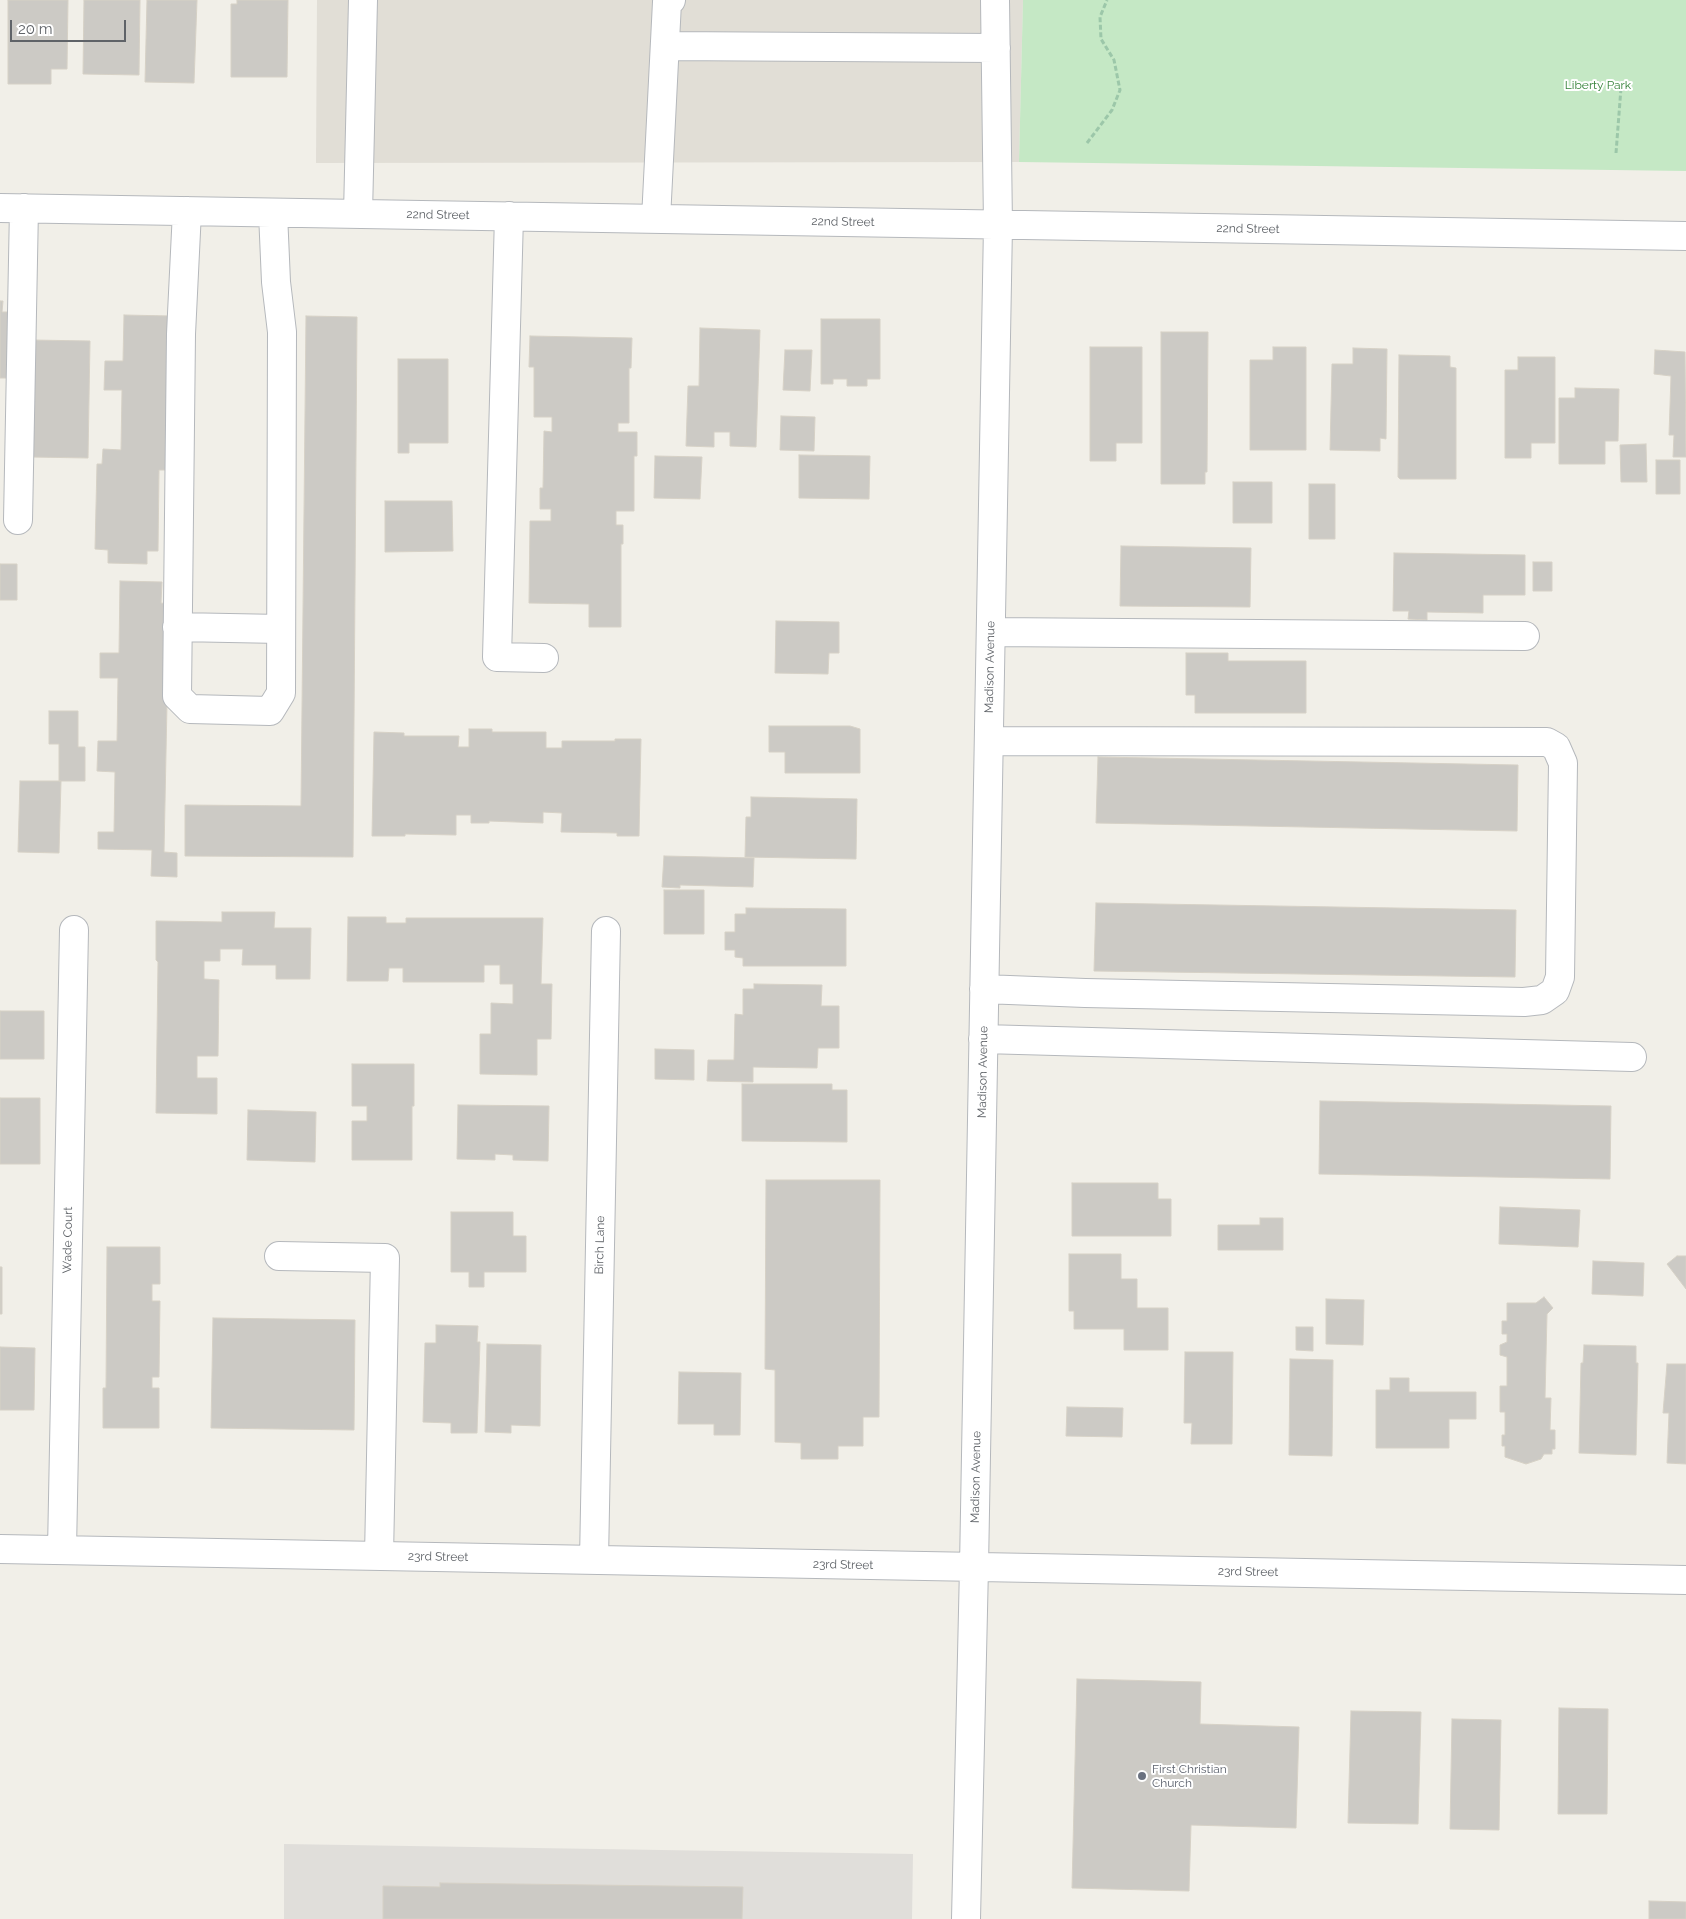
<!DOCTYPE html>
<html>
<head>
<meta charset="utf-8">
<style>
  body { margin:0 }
  #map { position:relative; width:1686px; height:1919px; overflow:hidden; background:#f1efe8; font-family:Raleway,sans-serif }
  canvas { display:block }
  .scale { position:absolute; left:10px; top:20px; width:116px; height:22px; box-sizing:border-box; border:2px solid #5f6368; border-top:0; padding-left:6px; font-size:15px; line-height:18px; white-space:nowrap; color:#5f6368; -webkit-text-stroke:4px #fff; paint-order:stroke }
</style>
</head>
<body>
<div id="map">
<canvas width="1686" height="1919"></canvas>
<div class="scale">20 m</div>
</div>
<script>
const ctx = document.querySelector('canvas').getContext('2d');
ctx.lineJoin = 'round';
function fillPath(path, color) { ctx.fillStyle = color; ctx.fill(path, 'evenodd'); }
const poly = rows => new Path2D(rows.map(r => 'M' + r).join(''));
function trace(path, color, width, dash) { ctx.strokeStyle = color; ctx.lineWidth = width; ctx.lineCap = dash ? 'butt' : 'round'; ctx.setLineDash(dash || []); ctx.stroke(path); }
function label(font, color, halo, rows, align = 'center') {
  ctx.font = font + ' Raleway,sans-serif'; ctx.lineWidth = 4; ctx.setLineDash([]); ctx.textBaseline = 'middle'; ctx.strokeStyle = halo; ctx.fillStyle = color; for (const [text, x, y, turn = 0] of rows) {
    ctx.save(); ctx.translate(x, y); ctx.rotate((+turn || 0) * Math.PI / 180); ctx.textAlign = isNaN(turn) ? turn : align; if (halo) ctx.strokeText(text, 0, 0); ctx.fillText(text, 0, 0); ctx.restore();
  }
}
fillPath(poly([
  [284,1844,913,1854,912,1919,284,1919]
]), '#e0deda');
fillPath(poly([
  [317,0,1023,0,1019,162,316,163]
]), '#e1ded6');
fillPath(poly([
  [1023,0,1686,0,1686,171,1019,162]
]), '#c5e8c5');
const building = poly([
  [8,0,68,0,67,69,51,69,51,84,8,84,8,0],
  [84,0,140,0,139,75,83,74,84,0],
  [147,0,197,0,194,83,145,82,147,0],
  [237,0,288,0,287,77,231,77,231,4,237,4,237,0],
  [0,301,3,301,2,312,15,312,13,378,0,378,0,301],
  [124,315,171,316,168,470,159,470,158,551,147,551,147,564,108,563,108,550,95,549,97,464,102,464,103,449,121,450,122,390,104,390,105,361,123,361,124,315],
  [306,316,357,317,353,857,185,856,185,805,301,806,306,316],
  [821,319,880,319,880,379,867,379,867,386,847,386,847,379,833,379,833,384,821,384,821,319],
  [700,328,760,330,756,447,730,446,730,432,714,432,714,447,686,446,688,386,699,386,700,328],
  [1161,332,1208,332,1207,472,1205,472,1205,484,1161,484,1161,332],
  [530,336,632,338,631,368,629,368,629,423,618,423,618,432,637,432,637,456,634,456,634,511,616,511,616,525,623,525,623,544,621,544,621,627,589,627,589,604,529,603,530,521,551,521,551,509,540,509,540,488,543,488,544,431,552,432,552,417,534,417,534,367,529,367,530,336],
  [32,340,90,341,88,458,31,457,32,340],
  [1090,347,1142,347,1142,443,1116,443,1116,461,1090,461,1090,347],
  [1273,347,1306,347,1306,450,1250,450,1250,360,1273,360,1273,347],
  [1353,348,1387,349,1386,439,1380,438,1380,451,1330,450,1332,364,1353,364,1353,348],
  [785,350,812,350,810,391,783,390,785,350],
  [1655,350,1685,352,1686,457,1673,457,1674,435,1669,435,1671,376,1654,374,1655,350],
  [1399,355,1450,356,1450,367,1456,368,1456,479,1400,479,1398,477,1399,355],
  [1518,357,1555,357,1555,443,1531,443,1531,458,1505,458,1505,370,1518,370,1518,357],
  [398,359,448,359,448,443,409,443,409,453,398,453,398,359],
  [1575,388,1619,389,1618,441,1605,441,1605,464,1559,464,1559,398,1575,398,1575,388],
  [781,416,815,417,814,451,780,450,781,416],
  [1646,444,1647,482,1621,482,1620,445,1646,444],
  [799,455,870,456,869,499,799,498,799,455],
  [655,456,702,457,700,499,654,498,655,456],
  [1656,460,1680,460,1680,494,1656,494,1656,460],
  [1233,482,1272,482,1272,523,1233,523,1233,482],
  [1309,484,1335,484,1335,539,1309,539,1309,484],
  [385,501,452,501,453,551,385,552,385,501],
  [1121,546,1251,548,1250,607,1120,606,1121,546],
  [1394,553,1525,555,1525,595,1483,595,1483,613,1427,612,1427,620,1408,619,1409,611,1393,611,1394,553],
  [1533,562,1552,562,1552,591,1533,591,1533,562],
  [0,564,17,564,17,600,0,600,0,564],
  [120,581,162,582,161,603,169,604,164,852,177,853,177,877,151,876,152,850,98,849,98,832,114,832,115,772,97,771,98,741,117,741,118,678,100,678,100,653,119,653,120,581],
  [776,621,839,622,839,653,829,653,828,674,775,673,776,621],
  [1186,653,1228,653,1228,661,1306,661,1306,713,1195,713,1195,695,1186,695,1186,653],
  [49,711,78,711,78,747,85,747,85,781,59,781,59,744,49,744,49,711],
  [769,726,850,726,860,729,860,773,785,773,785,752,769,752,769,726],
  [469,729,492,729,492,732,546,732,546,748,562,748,562,741,615,741,615,739,641,739,639,836,617,836,617,833,561,832,562,813,543,812,543,823,489,821,489,823,471,823,471,815,456,815,456,835,405,834,405,836,372,836,374,732,404,733,404,736,459,736,458,747,469,747,469,729],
  [1098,757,1518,765,1517,831,1096,823,1098,757],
  [20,781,61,781,59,853,18,852,20,781],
  [751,797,857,799,856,859,745,857,746,817,751,817,751,797],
  [664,856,754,858,753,887,680,885,680,888,662,887,664,856],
  [664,890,704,890,704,934,664,934,664,890],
  [1096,903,1516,910,1515,977,1094,971,1096,903],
  [746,908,846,909,846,966,743,966,743,958,735,957,735,950,725,950,725,932,735,932,735,914,746,914,746,908],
  [222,912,275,912,274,928,311,928,310,979,276,979,276,965,242,965,243,949,220,949,220,961,204,961,204,979,219,980,218,1056,197,1056,197,1078,217,1078,217,1114,156,1113,158,962,156,960,156,921,222,922,222,912],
  [348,917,386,917,386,923,406,923,406,918,543,918,541,984,552,984,551,1039,537,1039,537,1075,480,1074,480,1034,491,1034,491,1003,513,1004,513,984,500,984,500,965,484,965,484,982,403,982,403,968,389,968,388,981,347,981,348,917],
  [754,984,822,985,821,1006,839,1006,839,1048,818,1048,817,1068,753,1067,753,1082,707,1081,708,1060,734,1060,735,1014,743,1015,743,989,754,989,754,984],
  [0,1011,44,1011,44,1059,0,1059,0,1011],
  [655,1049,694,1050,694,1080,655,1079,655,1049],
  [352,1064,414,1064,414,1106,412,1106,412,1160,352,1160,352,1121,367,1121,367,1106,352,1106,352,1064],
  [742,1084,832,1084,832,1090,847,1090,847,1142,742,1141,742,1084],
  [0,1098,40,1098,40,1164,0,1164,0,1098],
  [1320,1101,1611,1106,1610,1179,1319,1174,1320,1101],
  [458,1105,549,1106,548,1161,513,1160,513,1155,495,1154,495,1160,457,1159,458,1105],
  [248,1110,316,1112,315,1162,247,1160,248,1110],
  [766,1180,880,1180,879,1417,863,1417,863,1446,838,1446,838,1459,801,1459,801,1443,775,1442,775,1370,765,1369,766,1180],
  [1072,1183,1158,1183,1158,1199,1171,1199,1171,1236,1072,1236,1072,1183],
  [1500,1207,1580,1210,1578,1247,1499,1244,1500,1207],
  [451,1212,513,1212,513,1236,526,1236,526,1272,484,1272,484,1287,469,1287,469,1272,451,1272,451,1212],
  [1260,1218,1283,1218,1283,1250,1218,1250,1218,1225,1260,1225,1260,1218],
  [107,1247,160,1247,160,1284,152,1284,152,1301,160,1301,159,1377,152,1377,152,1388,159,1388,159,1428,103,1428,103,1388,106,1388,107,1247],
  [1069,1254,1121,1254,1121,1279,1137,1279,1137,1308,1168,1308,1168,1350,1124,1350,1124,1329,1074,1329,1074,1311,1069,1311,1069,1254],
  [1677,1256,1686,1256,1686,1289,1667,1264,1677,1256],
  [1593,1261,1644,1263,1643,1296,1592,1294,1593,1261],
  [0,1267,2,1267,2,1314,0,1314,0,1267],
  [1544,1297,1553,1308,1547,1314,1545,1398,1551,1398,1550,1430,1555,1430,1555,1449,1552,1449,1552,1454,1544,1454,1541,1459,1526,1464,1505,1457,1505,1446,1502,1446,1502,1435,1505,1435,1505,1412,1500,1412,1500,1386,1507,1386,1507,1357,1500,1355,1500,1345,1507,1342,1507,1334,1502,1334,1502,1321,1507,1321,1507,1303,1536,1303,1544,1297],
  [1326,1299,1364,1300,1363,1345,1326,1344,1326,1299],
  [213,1318,355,1320,354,1430,211,1428,213,1318],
  [436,1325,478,1326,477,1342,480,1342,477,1433,451,1433,451,1423,423,1422,425,1343,436,1343,436,1325],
  [1296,1327,1313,1327,1313,1351,1296,1350,1296,1327],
  [487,1344,541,1345,540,1426,511,1425,511,1433,485,1432,487,1344],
  [1584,1345,1636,1346,1636,1363,1638,1363,1636,1455,1579,1453,1581,1363,1583,1363,1584,1345],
  [0,1347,35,1348,34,1410,0,1410,0,1347],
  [1185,1352,1233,1352,1232,1444,1191,1444,1192,1423,1184,1423,1185,1352],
  [1290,1359,1333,1360,1332,1456,1289,1455,1290,1359],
  [1667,1364,1686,1364,1686,1464,1667,1463,1669,1413,1663,1413,1667,1364],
  [679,1372,741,1373,740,1435,714,1435,714,1424,678,1424,679,1372],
  [1390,1378,1409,1378,1409,1392,1476,1392,1476,1419,1449,1419,1449,1448,1376,1448,1376,1390,1390,1390,1390,1378],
  [1067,1407,1123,1408,1122,1437,1066,1436,1067,1407],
  [1077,1679,1201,1682,1200,1724,1299,1727,1296,1828,1191,1825,1189,1891,1072,1888,1077,1679],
  [1559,1708,1608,1709,1607,1814,1558,1814,1559,1708],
  [1351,1711,1421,1712,1418,1824,1348,1823,1351,1711],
  [1452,1719,1501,1720,1499,1830,1450,1829,1452,1719],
  [440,1883,743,1887,742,1919,383,1919,383,1886,440,1887,440,1883],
  [1649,1901,1686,1902,1686,1919,1649,1919,1649,1901]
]);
fillPath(building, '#cccac5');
trace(building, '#d6d1c6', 1);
const minor = poly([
  [665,46,996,48],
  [0,208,1686,236],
  [187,211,181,334,177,696,190,709,270,711,281,693,282,332,276,282,273,213],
  [358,214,363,0],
  [509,216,497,657,544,658],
  [656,219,667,2,671,0],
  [18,520,24,208],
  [177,627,281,629],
  [991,632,1525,636],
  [984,989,1085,993,1524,1002,1542,1000,1555,991,1560,977,1563,763,1556,747,1547,742,989,741],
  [983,1039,1632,1057],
  [279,1256,385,1258,379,1556],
  [0,1549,1686,1580],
  [62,1550,74,930],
  [594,1560,606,931],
  [966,1919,974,1567,998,225,995,0]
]);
trace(minor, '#b5b8bc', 30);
trace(poly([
  [1087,143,1112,110,1120,90,1114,60,1101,39,1100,17,1107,0],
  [1616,153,1621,88]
]), '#9cc7a9', 3, [5, 2.5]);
trace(minor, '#fff', 28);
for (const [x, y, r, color] of [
  [1142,1776,5,"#6b7280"]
]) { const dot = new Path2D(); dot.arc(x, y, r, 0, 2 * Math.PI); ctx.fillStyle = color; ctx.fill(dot); trace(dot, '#fff', 2); }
label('12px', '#348238', '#fff', [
  ["Liberty Park",1598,85]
]);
label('12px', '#5f6368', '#fff', [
  ["22nd Street",438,215,1],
  ["22nd Street",843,222,1],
  ["22nd Street",1248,229,1],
  ["Madison Avenue",990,667,-89],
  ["Madison Avenue",983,1072,-89],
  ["Wade Court",68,1240,-89],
  ["Birch Lane",600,1245,-89],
  ["Madison Avenue",976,1477,-89],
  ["23rd Street",438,1557,1],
  ["23rd Street",843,1565,1],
  ["23rd Street",1248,1572,1]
]);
label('12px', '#5b616d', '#fff', [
  ["First Christian",1152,1769],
  ["Church",1152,1783]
], 'left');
</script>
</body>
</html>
